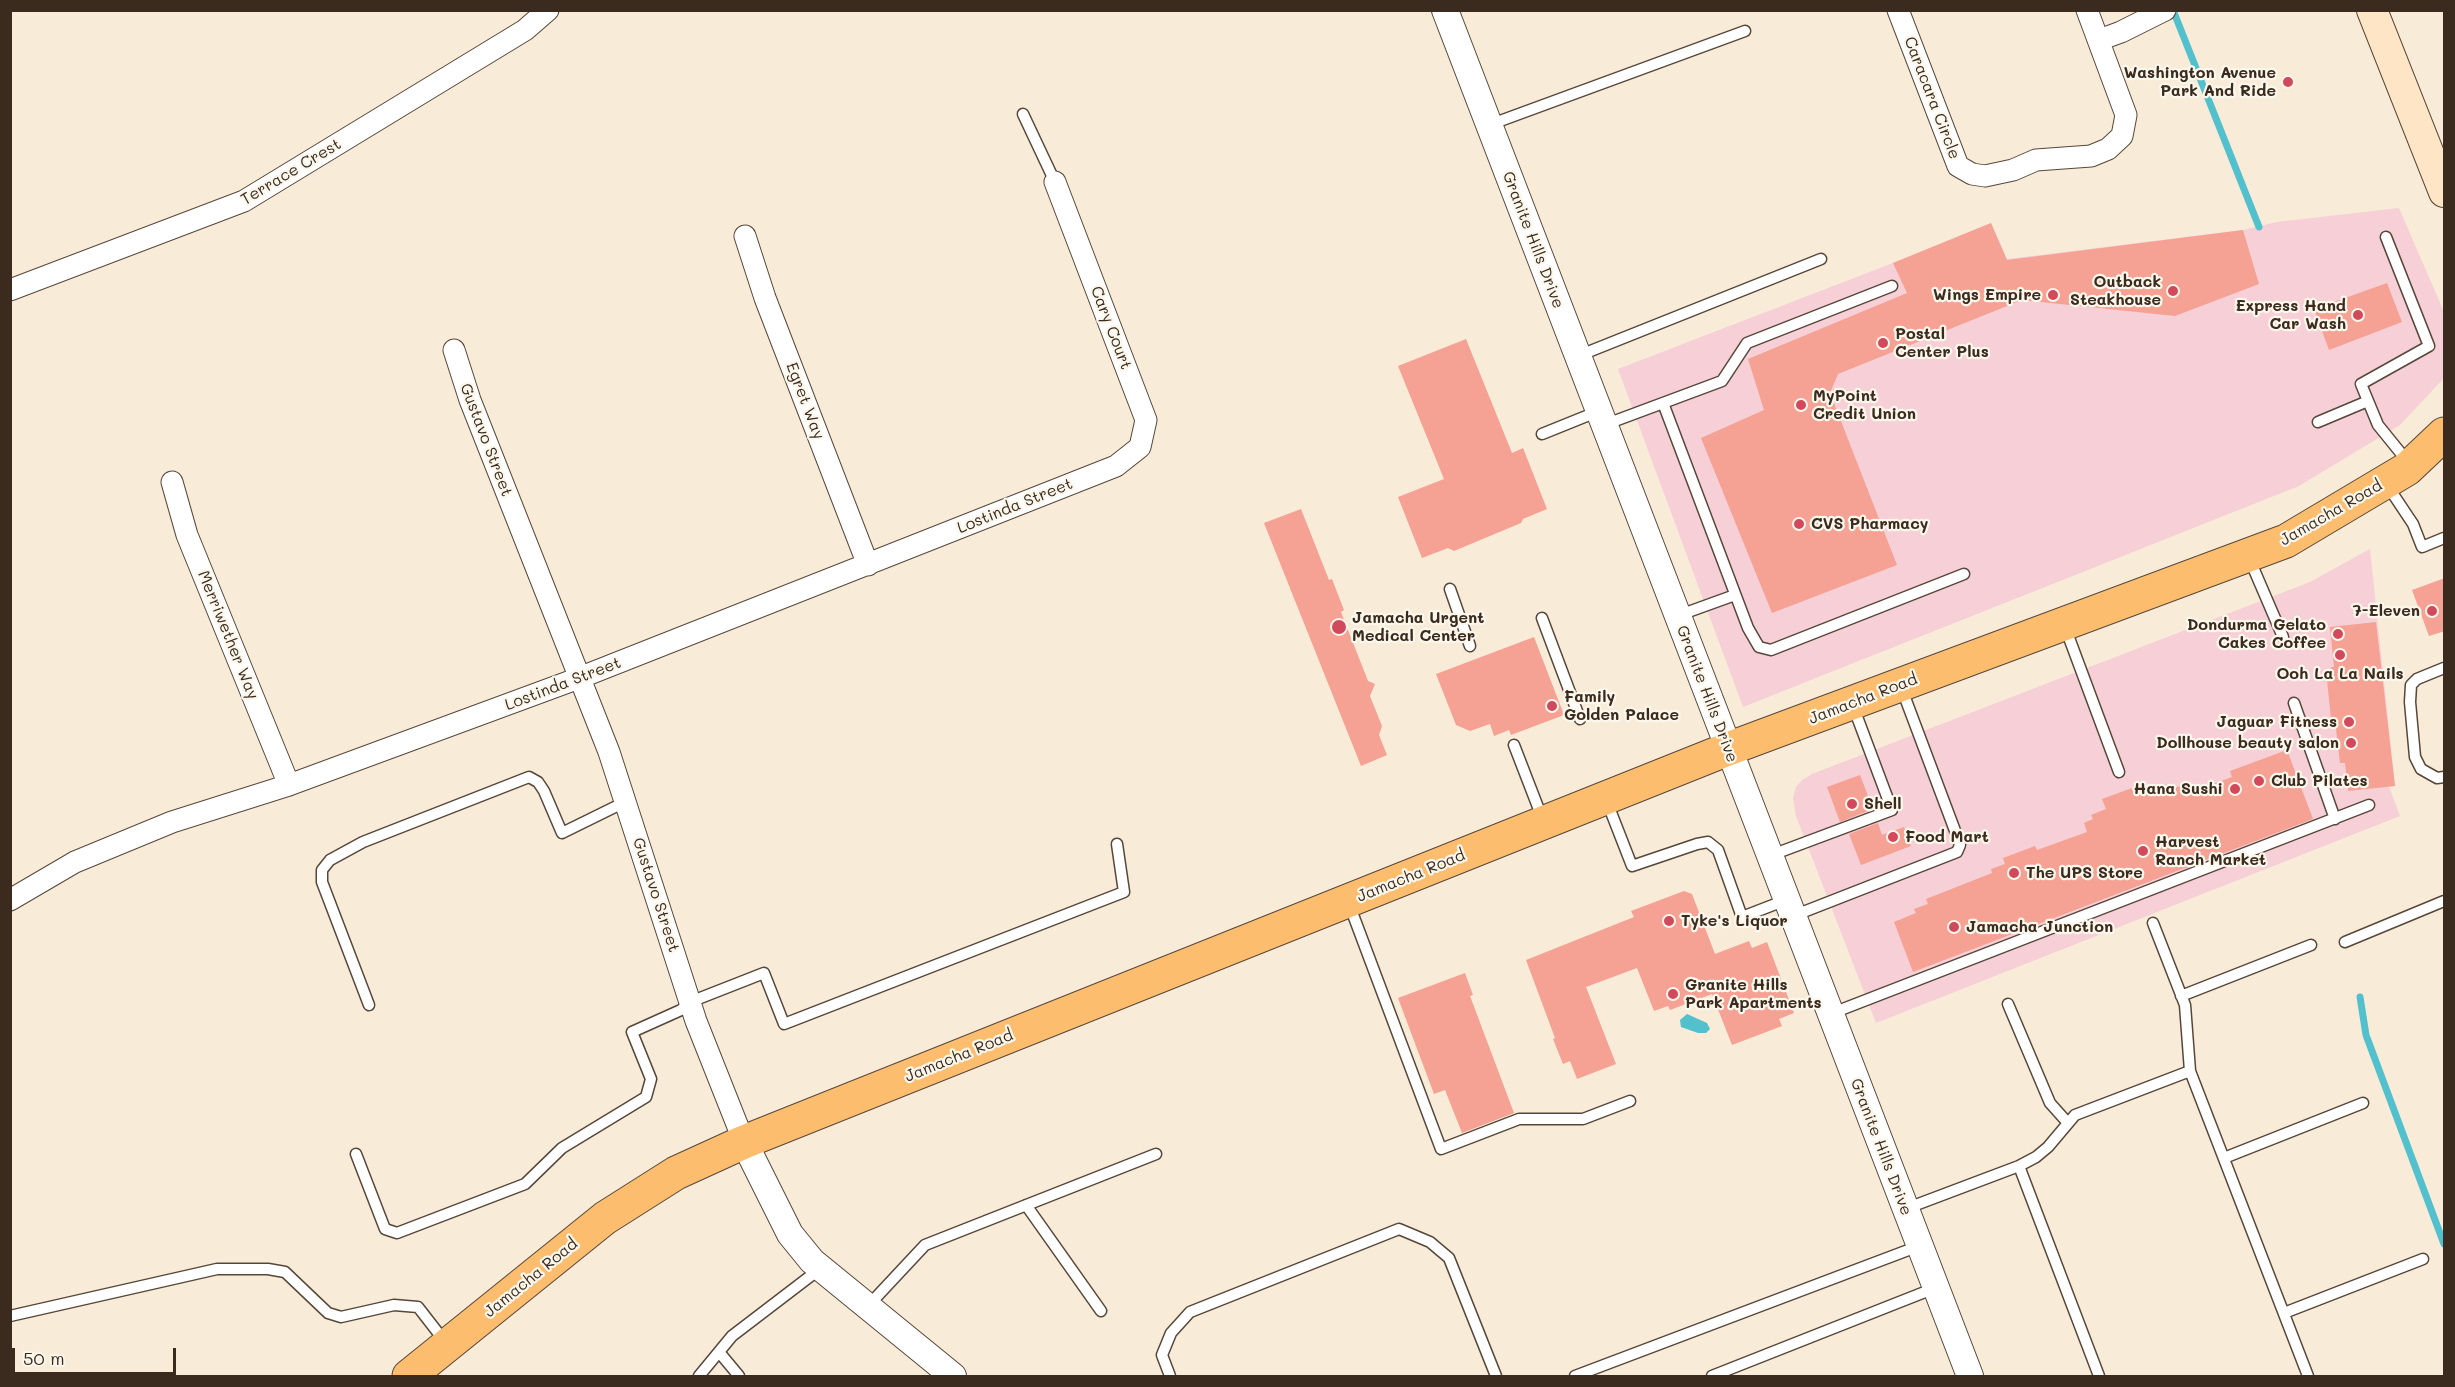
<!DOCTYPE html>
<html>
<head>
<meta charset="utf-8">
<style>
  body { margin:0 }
  #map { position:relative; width:2455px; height:1387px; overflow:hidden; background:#f8ebd8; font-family:Mali,sans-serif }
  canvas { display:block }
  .frame { position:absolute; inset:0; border:12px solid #3b2a1e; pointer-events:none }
  .scale { position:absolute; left:12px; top:1348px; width:164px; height:27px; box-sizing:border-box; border:3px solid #3b2a1e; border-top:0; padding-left:8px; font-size:18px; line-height:21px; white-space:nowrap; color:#3b2a1e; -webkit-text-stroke:4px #fbf7ec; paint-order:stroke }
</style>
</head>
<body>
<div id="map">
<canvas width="2455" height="1387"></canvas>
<div class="frame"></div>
<div class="scale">50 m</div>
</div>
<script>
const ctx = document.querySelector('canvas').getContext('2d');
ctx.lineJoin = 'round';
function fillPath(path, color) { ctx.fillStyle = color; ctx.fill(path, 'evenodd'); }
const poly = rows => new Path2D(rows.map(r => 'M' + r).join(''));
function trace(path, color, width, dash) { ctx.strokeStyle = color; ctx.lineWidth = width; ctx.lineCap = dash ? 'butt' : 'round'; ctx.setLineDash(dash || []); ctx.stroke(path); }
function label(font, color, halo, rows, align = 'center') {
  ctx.font = font + ' Mali,sans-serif'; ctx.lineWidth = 4.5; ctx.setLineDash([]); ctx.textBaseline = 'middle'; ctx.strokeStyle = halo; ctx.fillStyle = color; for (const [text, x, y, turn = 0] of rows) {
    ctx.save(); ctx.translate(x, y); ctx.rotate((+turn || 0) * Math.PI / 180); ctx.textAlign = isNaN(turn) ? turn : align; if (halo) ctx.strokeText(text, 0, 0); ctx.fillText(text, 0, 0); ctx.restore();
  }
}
fillPath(poly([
  [2399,208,2444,312,2444,378,2400,425,2299,486,1743,707,1618,369,1893,263,1991,223,2007,259,2243,230,2277,222],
  [2370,549,2395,786,2389,787,2400,816,1876,1023,1796,816,1793,798,1796,787,1802,780,1812,774,2310,582]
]), '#f6cfd7');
fillPath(poly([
  [1687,1014,1707,1023,1710,1029,1706,1033,1698,1033,1681,1027,1680,1020]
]), '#53c0cd');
trace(poly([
  [2173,10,2259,227],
  [2360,997,2366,1035,2444,1244]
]), '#53c0cd', 7);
fillPath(poly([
  [1991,223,2007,260,2243,230,2259,284,2175,316,2022,300,1838,374,1830,393,1897,565,1772,613,1701,438,1764,410,1748,359,1907,293,1893,263],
  [2387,283,2402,322,2329,350,2314,309],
  [1466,339,1512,453,1523,448,1547,509,1523,519,1521,523,1454,551,1448,548,1422,558,1398,497,1444,479,1398,366],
  [1301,509,1329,580,1332,579,1344,610,1341,612,1368,681,1375,684,1370,696,1382,726,1379,735,1387,755,1361,766,1264,523],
  [2445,578,2445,631,2429,636,2412,590],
  [2376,622,2395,786,2348,791,2345,763,2340,763,2336,729,2332,729,2327,680,2332,679,2331,667,2334,667,2330,627],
  [1534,637,1564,715,1511,735,1509,730,1494,736,1490,724,1470,731,1456,725,1436,674],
  [2287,750,2313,819,1913,972,1894,922,1916,913,1914,909,1928,904,1926,899,1992,873,1991,869,2005,864,2003,858,2035,846,2037,850,2087,832,2084,823,2093,819,2091,815,2106,809,2102,799,2132,788,2135,796,2167,784,2169,790,2180,786,2184,795,2232,777,2230,771],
  [1860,775,1873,809,1840,822,1827,787],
  [1878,823,1882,835,1904,827,1911,846,1861,865,1849,834],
  [1684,891,1692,894,1715,954,1749,941,1752,948,1767,942,1794,1013,1779,1019,1782,1026,1732,1045,1712,994,1670,1010,1668,1006,1654,1011,1637,968,1586,987,1616,1064,1577,1079,1570,1061,1563,1064,1553,1039,1555,1038,1526,960,1634,917,1631,911],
  [1465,973,1473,995,1470,996,1514,1113,1462,1133,1445,1090,1434,1094,1398,998]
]), '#f5a193');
const service = poly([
  [1023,114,1055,182],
  [1489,125,1745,31],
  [2386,237,2429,346,2361,384,2378,425,2408,462],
  [1892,286,1747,343,1722,381,1663,403,1748,628,1759,647,1771,650,1964,574],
  [1578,356,1821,259],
  [2318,422,2368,401],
  [1604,425,1663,403],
  [1542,434,1599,411],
  [2387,485,2413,524,2422,547,2444,538],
  [2249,558,2283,637],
  [1450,589,1470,646],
  [1677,616,1735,595],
  [1542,618,1580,719],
  [2065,627,2119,772],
  [2444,668,2417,679,2411,685,2410,702,2415,757,2421,769,2437,778,2444,777],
  [2294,703,2335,819],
  [1514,745,1543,820],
  [1607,802,1632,866,1697,844,1708,842,1718,850,1742,917,1786,900],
  [1769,856,1892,810,1853,706],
  [1349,904,1441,1149,1519,1119,1583,1119,1630,1101],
  [1793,916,1957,852,1960,845,1957,836,1901,687],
  [2153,923,2185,1005,2190,1071],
  [2345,942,2444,901],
  [2181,996,2311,945],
  [2008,1004,2050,1103,2067,1122],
  [369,1005,322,882,322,870,330,860,363,842,529,777,538,782,544,791,562,833,625,802],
  [1830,1014,2369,805],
  [356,1154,385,1229,397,1233,525,1184,562,1148,646,1097,651,1079,632,1032,681,1010,690,1002,764,973,784,1024,1124,892,1117,844],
  [2224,1158,2363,1103],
  [2019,1166,2099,1376],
  [1026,1205,1101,1311],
  [1905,1209,2019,1166,2036,1157,2048,1147,2075,1115,2190,1071,2308,1376],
  [868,1306,925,1245,1156,1154],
  [2284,1313,2423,1259],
  [10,1316,217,1269,268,1269,285,1272,328,1313,341,1317,394,1305,418,1307,446,1343],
  [719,1352,739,1376],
  [699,1376,732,1336,821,1268],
  [1170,1376,1162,1355,1171,1333,1190,1312,1399,1229,1430,1242,1449,1258,1496,1376],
  [1575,1376,1919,1246],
  [1712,1376,1935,1288]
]);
const minor = poly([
  [1898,10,1958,166,1972,174,1985,176,2013,170,2036,160,2091,156,2108,149,2122,136,2126,115,2087,10],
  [2099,40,2121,32,2165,10],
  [745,236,765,298,868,565],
  [10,290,244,201,525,30,548,10],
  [454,350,470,400,609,752,696,1021,744,1142],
  [172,482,187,535,289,785],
  [10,900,75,862,172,822,289,785,579,678,1116,466,1140,447,1146,420,1055,182]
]);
const tertiary = poly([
  [1445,10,1970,1376],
  [744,1142,790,1234,812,1261,953,1376]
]);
const secondary = poly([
  [2372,10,2444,192]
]);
const primary = poly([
  [409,1376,605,1218,676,1173,744,1142,1728,749,2286,541,2407,469,2444,434]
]);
trace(service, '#57473a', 13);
trace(minor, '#57473a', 23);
trace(tertiary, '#57473a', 28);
trace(secondary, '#57473a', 32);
trace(primary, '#57473a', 35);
trace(service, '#fff', 10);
trace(minor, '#fff', 21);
trace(tertiary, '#fff', 26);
trace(secondary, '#fee5c5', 30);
trace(primary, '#fcbd6f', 33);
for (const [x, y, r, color] of [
  [2288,82,6,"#d1495b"],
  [2173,291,6,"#d1495b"],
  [2053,295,6,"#d1495b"],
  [2358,315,6,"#d1495b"],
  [1883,343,6,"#d1495b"],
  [1801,405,6,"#d1495b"],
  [1799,524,6,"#d1495b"],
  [2432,611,6,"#d1495b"],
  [1339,627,8,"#d1495b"],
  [2338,634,6,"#d1495b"],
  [2340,655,6,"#d1495b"],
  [1552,706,6,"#d1495b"],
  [2349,722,6,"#d1495b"],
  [2351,743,6,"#d1495b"],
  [2259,781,6,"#d1495b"],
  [2235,789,6,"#d1495b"],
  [1852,804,6,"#d1495b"],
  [1893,837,6,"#d1495b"],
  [2143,851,6,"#d1495b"],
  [2014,873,6,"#d1495b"],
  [1669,921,6,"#d1495b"],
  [1954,927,6,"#d1495b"],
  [1673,994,6,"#d1495b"]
]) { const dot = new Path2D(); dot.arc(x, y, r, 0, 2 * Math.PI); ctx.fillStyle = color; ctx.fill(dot); trace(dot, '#fbf7ec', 2); }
label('bold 16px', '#3b2a1e', '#fbf7ec', [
  ["Washington Avenue",2276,73,"right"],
  ["Park And Ride",2276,91,"right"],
  ["Outback",2161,282,"right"],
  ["Steakhouse",2161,300,"right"],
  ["Wings Empire",2041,295,"right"],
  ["Express Hand",2346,306,"right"],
  ["Car Wash",2346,324,"right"],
  ["Postal",1895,334],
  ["Center Plus",1895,352],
  ["MyPoint",1813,396],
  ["Credit Union",1813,414],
  ["CVS Pharmacy",1811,524],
  ["7-Eleven",2420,611,"right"],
  ["Jamacha Urgent",1352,618],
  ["Medical Center",1352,636],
  ["Dondurma Gelato",2326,625,"right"],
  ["Cakes Coffee",2326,643,"right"],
  ["Ooh La La Nails",2340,674,"center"],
  ["Family",1564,697],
  ["Golden Palace",1564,715],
  ["Jaguar Fitness",2337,722,"right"],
  ["Dollhouse beauty salon",2339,743,"right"],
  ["Club Pilates",2271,781],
  ["Hana Sushi",2223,789,"right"],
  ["Shell",1864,804],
  ["Food Mart",1905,837],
  ["Harvest",2155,842],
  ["Ranch Market",2155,860],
  ["The UPS Store",2026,873],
  ["Tyke's Liquor",1681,921],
  ["Jamacha Junction",1966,927],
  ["Granite Hills",1685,985],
  ["Park Apartments",1685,1003]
], 'left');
label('16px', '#3b2a1e', '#fbf7ec', [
  ["Caracara Circle",1932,98,69],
  ["Terrace Crest",291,172,-31],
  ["Granite Hills Drive",1533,240,69],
  ["Cary Court",1111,328,69],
  ["Egret Way",805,401,69],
  ["Gustavo Street",486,440,69],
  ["Lostinda Street",1015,506,-22],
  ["Jamacha Road",2331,513,-30],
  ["Merriwether Way",228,635,68],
  ["Lostinda Street",563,684,-21],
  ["Granite Hills Drive",1707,694,69],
  ["Jamacha Road",1863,699,-21],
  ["Jamacha Road",1411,876,-22],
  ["Gustavo Street",656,895,72],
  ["Jamacha Road",959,1056,-22],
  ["Granite Hills Drive",1881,1147,69],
  ["Jamacha Road",531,1278,-39]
]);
</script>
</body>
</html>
